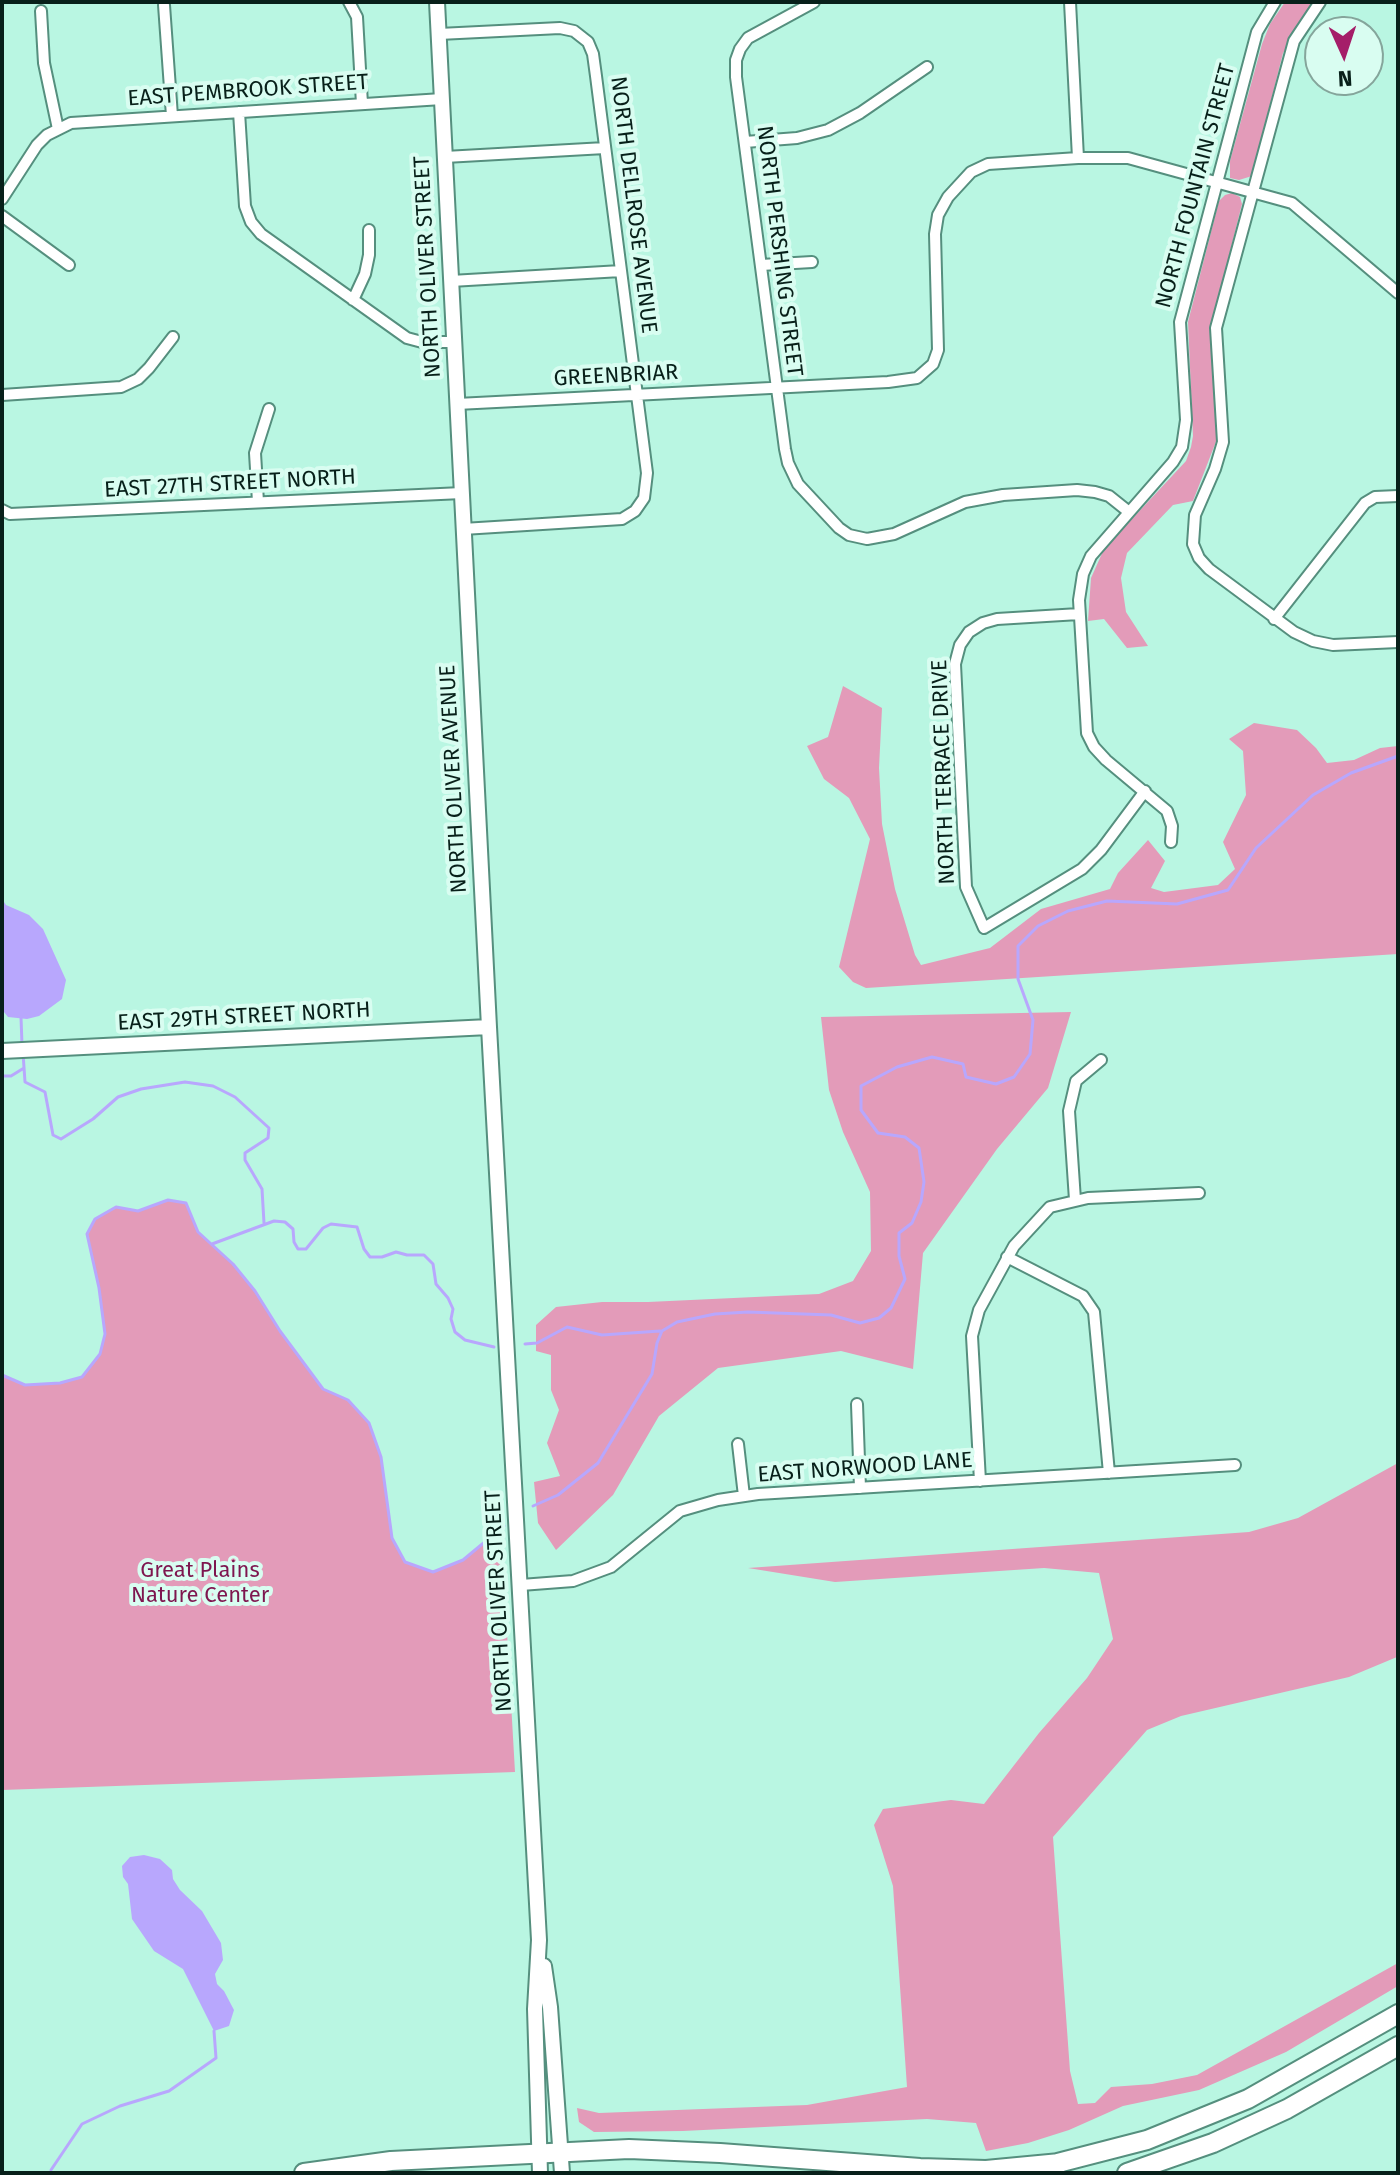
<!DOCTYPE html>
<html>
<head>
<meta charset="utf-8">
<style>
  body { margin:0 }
  #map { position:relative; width:1400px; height:2175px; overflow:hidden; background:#b9f6e2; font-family:"Fira Sans",sans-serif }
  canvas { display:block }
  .frame { position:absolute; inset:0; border:4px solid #08201a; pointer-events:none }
  .north { position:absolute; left:1304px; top:16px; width:80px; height:80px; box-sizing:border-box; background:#d9fdf1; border:2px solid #85a59b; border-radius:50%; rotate:177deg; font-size:22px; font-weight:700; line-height:32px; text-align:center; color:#08201a }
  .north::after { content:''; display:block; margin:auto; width:28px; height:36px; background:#a51e69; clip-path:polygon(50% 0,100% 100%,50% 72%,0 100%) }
</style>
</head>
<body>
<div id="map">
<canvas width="1400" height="2175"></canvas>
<div class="frame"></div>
<div class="north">N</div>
</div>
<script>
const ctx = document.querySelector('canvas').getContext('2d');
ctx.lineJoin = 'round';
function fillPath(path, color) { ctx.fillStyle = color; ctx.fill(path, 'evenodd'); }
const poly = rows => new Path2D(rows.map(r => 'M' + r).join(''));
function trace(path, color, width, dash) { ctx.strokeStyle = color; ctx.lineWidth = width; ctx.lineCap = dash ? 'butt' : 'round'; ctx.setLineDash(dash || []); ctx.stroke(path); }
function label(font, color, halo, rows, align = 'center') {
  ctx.font = font + ' "Fira Sans",sans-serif'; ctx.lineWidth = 8; ctx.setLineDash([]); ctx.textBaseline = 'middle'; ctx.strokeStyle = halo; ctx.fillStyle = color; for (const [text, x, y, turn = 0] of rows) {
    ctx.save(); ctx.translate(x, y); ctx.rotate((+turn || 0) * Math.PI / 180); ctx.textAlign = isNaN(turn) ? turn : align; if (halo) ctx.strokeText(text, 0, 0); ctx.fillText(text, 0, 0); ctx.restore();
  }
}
fillPath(poly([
  [1285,2,1315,2,1283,53,1252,176,1239,180,1230,178,1230,161,1262,44,1270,24],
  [1232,193,1240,197,1242,204,1211,327,1217,439,1193,501,1173,505,1127,553,1121,578,1126,612,1148,646,1127,648,1104,619,1088,621,1091,578,1104,549,1186,461,1191,447,1193,436,1188,322,1219,201,1225,195],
  [843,686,882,708,879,768,882,824,895,889,915,955,921,965,990,948,1041,909,1110,889,1118,873,1148,840,1165,861,1151,888,1164,892,1218,885,1235,869,1223,842,1246,795,1243,751,1229,739,1254,723,1297,730,1316,748,1327,763,1354,760,1380,748,1398,746,1398,954,866,988,853,982,839,967,870,839,849,798,824,779,807,746,828,737],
  [1071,1012,1048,1088,997,1149,923,1253,913,1369,841,1351,718,1368,659,1416,613,1495,556,1550,538,1523,534,1482,560,1476,547,1443,559,1410,551,1390,551,1355,536,1351,536,1325,556,1307,602,1302,648,1302,819,1294,853,1281,871,1251,870,1192,843,1132,829,1090,821,1017],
  [168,1200,186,1203,198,1232,233,1264,255,1291,280,1331,323,1389,348,1400,369,1423,381,1457,392,1537,405,1562,433,1572,463,1560,501,1528,515,1772,2,1790,2,1375,26,1385,60,1383,82,1377,100,1354,105,1334,99,1288,87,1234,95,1219,116,1207,138,1211],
  [1398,1463,1397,1657,1349,1677,1181,1716,1147,1730,1053,1837,1070,2071,1078,2104,1095,2103,1111,2087,1152,2084,1197,2075,1398,1963,1398,1986,1286,2052,1199,2090,1123,2106,1069,2130,1028,2143,986,2151,976,2123,927,2119,683,2131,594,2132,579,2122,577,2108,599,2113,807,2105,907,2087,893,1886,874,1825,883,1809,951,1800,984,1804,1039,1733,1087,1678,1113,1639,1099,1573,1044,1568,835,1582,748,1568,1249,1532,1298,1518]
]), '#e39bb9');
fillPath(poly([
  [2,899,6,905,29,915,43,929,66,980,62,999,39,1016,27,1019,8,1017,4,1012,2,1001],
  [144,1855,160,1859,172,1870,173,1879,180,1890,202,1911,221,1943,223,1960,215,1974,217,1984,224,1991,234,2010,229,2026,214,2031,183,1969,154,1951,132,1919,128,1884,123,1877,122,1866,130,1857]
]), '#b8a7fd');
trace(poly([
  [21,1017,22,1045],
  [23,1053,25,1082,45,1092,53,1135,61,1139,93,1119,118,1097,141,1089,185,1082,213,1086,235,1097,269,1128,268,1138,245,1153,245,1160,262,1189,264,1223],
  [2,1076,11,1076,24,1068],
  [212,1244,274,1221,285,1222,293,1229,294,1242,298,1249,306,1249,323,1228,331,1224,357,1227,364,1249,370,1257,382,1257,396,1252,407,1255,424,1255,433,1264,436,1284,448,1298,453,1309,451,1319,455,1332,465,1340,494,1347],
  [525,1344,537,1343,567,1327,602,1335,660,1331],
  [2,1375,25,1385,60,1383,82,1377,100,1354,105,1334,99,1288,87,1234,95,1219,116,1207,138,1211,168,1200,186,1203,198,1232,233,1264,255,1291,280,1331,323,1389,348,1400,369,1423,381,1457,392,1538,405,1562,433,1572,463,1560,504,1526],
  [533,1506,558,1495,598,1463,652,1374,657,1343,662,1331,677,1322,715,1314,748,1312,831,1315,860,1323,879,1318,891,1308,905,1279,899,1256,899,1233,912,1223,921,1202,924,1182,919,1148,905,1137,878,1133,861,1110,861,1086,897,1067,932,1057,963,1064,966,1077,996,1084,1014,1077,1030,1054,1033,1020,1018,979,1018,946,1038,926,1068,911,1107,901,1177,904,1228,890,1256,848,1313,795,1351,773,1398,756],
  [51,2170,82,2124,120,2106,169,2091,216,2058,214,2031]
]), '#b8a7fd', 3);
const street = poly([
  [349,2,357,17,362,104],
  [814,2,748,38,740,49,736,60,736,77,785,449,788,463,798,484,839,528,849,535,867,539,894,534,965,502,1003,495,1077,490,1095,492,1109,496,1129,512],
  [1070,2,1078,158],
  [1320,2,1294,41,1216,328,1223,442,1215,469,1195,515,1193,544,1199,558,1209,569,1294,632,1313,641,1333,645,1398,642],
  [164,5,172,116],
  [41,11,44,63,58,129],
  [439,34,560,28,574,31,588,42,593,54,596,76,647,473,644,498,635,511,622,519,463,529],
  [239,112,245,206,251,222,261,234,407,338,422,342,454,342],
  [745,142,797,138,828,130,860,113,927,67],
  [445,157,605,148],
  [2,199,37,145,47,135,71,123,442,99],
  [2,216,69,265],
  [761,265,812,262],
  [451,281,621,271],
  [353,300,365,274,369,255,369,230],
  [2,395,121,387,138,379,149,368,173,337],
  [457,404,888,382,917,378,933,364,938,350,935,234,938,215,948,197,971,172,988,164,1078,158,1128,158,1292,203,1398,293],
  [258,502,255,453,269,409],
  [2,510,10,514,462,493],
  [1079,614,997,619,983,623,969,632,960,645,955,664,966,887,984,928,1082,869,1101,850,1145,791],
  [1274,619,1365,503,1375,497,1398,496],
  [1171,842,1172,826,1167,811,1106,760,1094,747,1087,733,1079,600,1083,574,1091,556,1173,462,1182,447,1186,420,1180,322,1257,32,1275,2],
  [1075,1200,1069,1111,1076,1081,1101,1060],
  [1007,1257,1083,1296,1094,1312,1109,1473],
  [857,1404,860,1488],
  [738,1444,744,1496],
  [980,1481,972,1336,979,1310,1014,1246,1050,1207,1088,1198,1199,1193],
  [521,1585,573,1581,611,1567,680,1511,718,1500,758,1494,1235,1465]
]);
const secondary = poly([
  [437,2,489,1027,539,1940,535,2009,540,2173],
  [2,1051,489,1027],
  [544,1966,550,2007,562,2173]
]);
const highway = poly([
  [1050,2165,1147,2140,1248,2099,1398,2014],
  [304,2173,391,2161,629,2149,720,2153,920,2168,986,2170,1060,2163],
  [1127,2173,1213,2143,1287,2109,1398,2046]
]);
trace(street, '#558f7e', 14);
trace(secondary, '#558f7e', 18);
trace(highway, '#558f7e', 22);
trace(street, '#fff', 10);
trace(secondary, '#fff', 14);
trace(highway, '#fff', 18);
label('22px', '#08201a', '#d9fdf1', [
  ["EAST PEMBROOK STREET",248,91,-4],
  ["NORTH FOUNTAIN STREET",1196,186,-75],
  ["NORTH DELLROSE AVENUE",633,205,83],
  ["NORTH PERSHING STREET",779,251,83],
  ["NORTH OLIVER STREET",428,267,-93],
  ["GREENBRIAR",616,376,-3],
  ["EAST 27TH STREET NORTH",230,484,-3],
  ["NORTH TERRACE DRIVE",944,772,-92],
  ["NORTH OLIVER AVENUE",454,779,-93],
  ["EAST 29TH STREET NORTH",244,1017,-3],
  ["EAST NORWOOD LANE",865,1468,-4],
  ["NORTH OLIVER STREET",499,1601,-93]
]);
label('22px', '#7e164f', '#d9fdf1', [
  ["Great Plains",200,1571],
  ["Nature Center",200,1596]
]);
</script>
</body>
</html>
